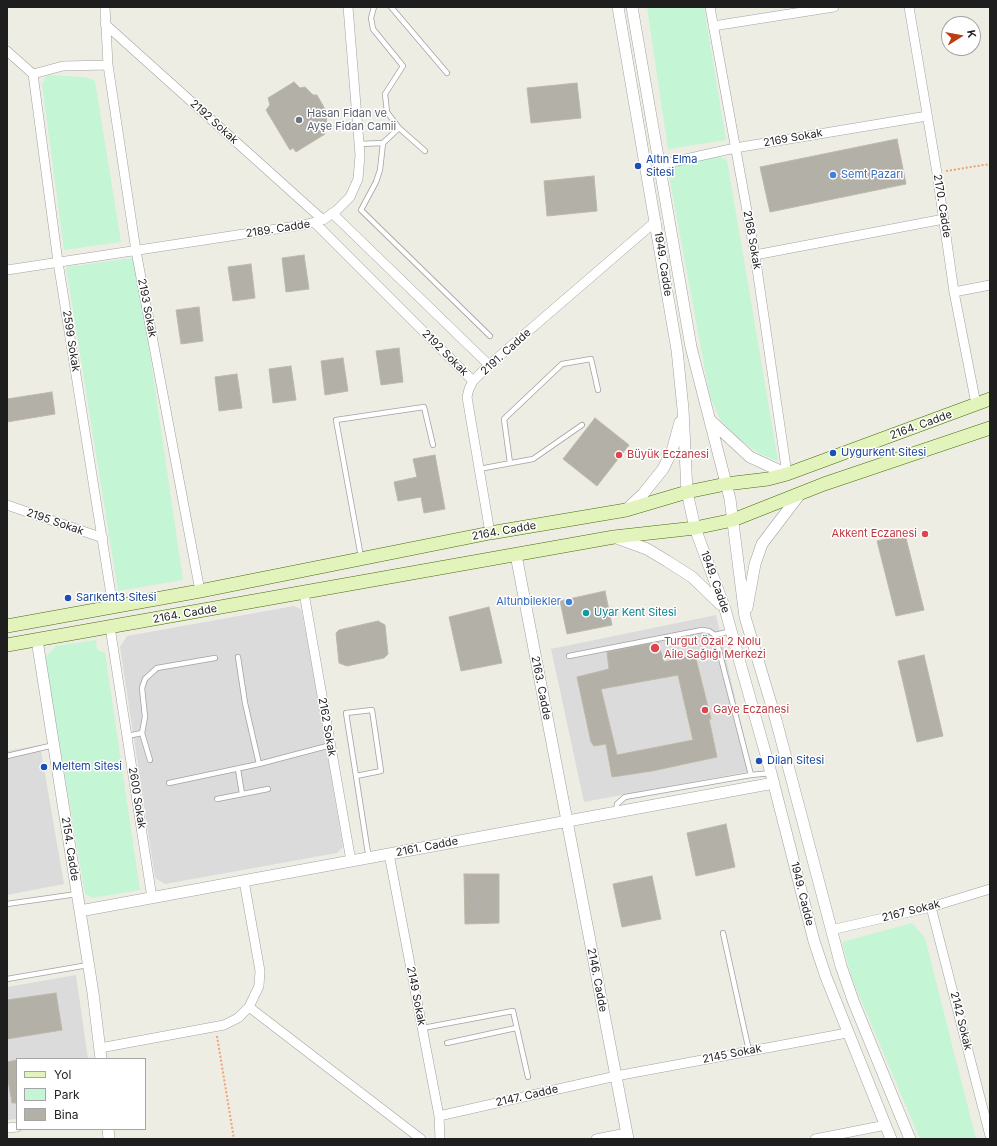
<!DOCTYPE html>
<html>
<head>
<meta charset="utf-8">
<style>
  body { margin:0 }
  #map { position:relative; width:997px; height:1146px; overflow:hidden; background:#eeede4; font-family:Inter,sans-serif }
  canvas { display:block }
  .frame { position:absolute; inset:0; border:8px solid #1e1e1e; pointer-events:none }
  .legend { position:absolute; left:16px; top:1058px; width:130px; height:72px; box-sizing:border-box; background:#fff; border:1px solid #a5a5a5; margin:0; padding:5px 7px; list-style:none; font-size:12px; color:#1e1e1e }
  .legend li { display:flex; align-items:center; gap:8px; height:20px }
  .legend b { width:20px; border:1px solid #a5a5a5 }
  .north { position:absolute; left:941px; top:16px; width:40px; height:40px; box-sizing:border-box; background:#fff; border:1px solid #a5a5a5; border-radius:50%; rotate:79deg; font-size:11px; font-weight:700; line-height:16px; text-align:center; color:#1e1e1e }
  .north::after { content:''; display:block; margin:auto; width:14px; height:18px; background:#bc3e10; clip-path:polygon(50% 0,100% 100%,50% 72%,0 100%) }
</style>
</head>
<body>
<div id="map">
<canvas width="997" height="1146"></canvas>
<div class="frame"></div>
<ul class="legend">
<li><b style="height:5px;background:#e2f4bc"></b>Yol</li>
<li><b style="height:11px;background:#c4f5d5"></b>Park</li>
<li><b style="height:11px;background:#b3b0a7"></b>Bina</li>
</ul>
<div class="north">K</div>
</div>
<script>
const ctx = document.querySelector('canvas').getContext('2d');
ctx.lineJoin = 'round';
function fillPath(path, color) { ctx.fillStyle = color; ctx.fill(path, 'evenodd'); }
const poly = rows => new Path2D(rows.map(r => 'M' + r).join(''));
function trace(path, color, width, dash) { ctx.strokeStyle = color; ctx.lineWidth = width; ctx.lineCap = dash ? 'butt' : 'round'; ctx.setLineDash(dash || []); ctx.stroke(path); }
function label(font, color, halo, rows, align = 'center') {
  ctx.font = font + ' Inter,sans-serif'; ctx.lineWidth = 3; ctx.setLineDash([]); ctx.textBaseline = 'middle'; ctx.strokeStyle = halo; ctx.fillStyle = color; for (const [text, x, y, turn = 0] of rows) {
    ctx.save(); ctx.translate(x, y); ctx.rotate((+turn || 0) * Math.PI / 180); ctx.textAlign = isNaN(turn) ? turn : align; if (halo) ctx.strokeText(text, 0, 0); ctx.fillText(text, 0, 0); ctx.restore();
  }
}
fillPath(poly([
  [294,606,301,609,315,678,343,847,337,853,165,884,155,878,120,647,127,636],
  [716,615,752,771,584,802,551,649],
  [40,745,64,884,7,895,7,751],
  [76,975,88,1059,17,1059,17,1119,7,1120,7,987]
]), '#dcdbdb');
fillPath(poly([
  [647,7,704,7,726,140,668,149],
  [47,75,85,77,95,81,121,242,64,250,42,84],
  [717,155,727,160,778,461,760,454,740,440,721,421,710,397,667,165],
  [132,258,137,266,183,580,118,591,66,267],
  [96,640,97,650,105,653,140,890,93,898,85,894,45,658,56,646],
  [912,923,925,938,976,1139,920,1139,852,979,842,942]
]), '#c4f5d5');
const building = poly([
  [294,82,300,88,305,87,313,95,317,95,326,111,327,127,324,129,325,134,296,152,293,148,290,150,266,110,270,105,268,98,294,82],
  [577,83,581,118,531,123,527,88,577,83],
  [897,139,906,184,770,212,760,167,897,139],
  [594,176,597,211,547,216,544,181,594,176],
  [304,255,309,289,286,292,282,258,304,255],
  [251,264,255,298,233,301,228,267,251,264],
  [199,307,203,341,181,344,176,310,199,307],
  [399,348,403,382,381,385,376,351,399,348],
  [343,358,348,391,325,395,321,361,343,358],
  [291,366,296,400,273,403,269,369,291,366],
  [237,374,242,408,219,411,215,377,237,374],
  [52,392,55,414,7,422,7,399,52,392],
  [595,418,629,445,597,486,563,459,595,418],
  [435,455,445,509,424,513,421,497,398,501,394,482,417,477,413,459,435,455],
  [905,534,924,610,896,616,877,541,905,534],
  [605,591,612,625,567,634,560,601,605,591],
  [489,607,502,663,461,671,449,617,489,607],
  [378,621,385,625,388,654,384,658,347,666,339,663,336,633,339,630,378,621],
  [658,642,664,662,694,655,695,659,696,659,711,719,709,719,717,757,652,771,612,777,606,744,594,746,591,742,577,677,609,669,607,652,658,642],
  [678,675,693,740,617,755,601,689,678,675],
  [924,655,943,736,917,742,898,661,924,655],
  [726,824,735,867,696,876,687,833,726,824],
  [464,874,499,874,499,923,465,924,464,874],
  [652,876,661,919,622,927,613,884,652,876],
  [56,993,62,1030,7,1039,7,1000,56,993],
  [17,1060,17,1103,12,1103,7,1074,7,1062,17,1060]
]);
fillPath(building, '#b3b0a7');
trace(building, '#beb8a8', 1);
const service = poly([
  [374,7,371,18,373,29,403,66,385,94,387,112,399,128,425,151],
  [391,7,447,73],
  [383,143,380,170,376,182,361,210,490,336],
  [359,144,383,143,399,128],
  [510,463,504,419,562,364,591,359,598,390],
  [479,469,533,459,582,425],
  [361,557,336,420,424,407,433,445],
  [715,635,731,631],
  [569,656,702,630,709,631,715,635,751,775,625,797,617,804,616,812],
  [238,657,245,703,259,764],
  [127,736,142,733],
  [7,756,54,745],
  [150,760,142,733,145,717,142,688,145,679,157,668,215,658],
  [238,769,242,794],
  [751,775,771,773],
  [356,776,381,771,372,710,346,713,356,776,367,847,369,858],
  [169,783,259,764,331,745],
  [217,799,268,789],
  [7,904,77,894],
  [723,933,749,1051],
  [7,979,88,965],
  [423,1028,513,1011,528,1077],
  [447,1043,516,1028]
]);
const minor = poly([
  [105,7,108,65,136,251,200,591],
  [710,7,755,255,787,474],
  [909,7,937,173,954,292,976,404],
  [105,24,323,220],
  [713,26,834,7],
  [7,51,33,74],
  [33,74,58,262,113,607],
  [33,74,63,66,108,65],
  [659,165,735,148,927,116],
  [332,213,489,365],
  [315,223,473,381],
  [755,255,944,219],
  [7,270,303,225,323,220,337,210,350,197,358,179,360,155,348,7],
  [954,292,990,285],
  [7,505,103,538],
  [490,533,467,397,469,389,473,381,489,365,656,221],
  [304,593,351,861],
  [110,627,152,898],
  [389,854,439,1116,440,1139],
  [931,907,990,1136],
  [831,930,931,907,990,889],
  [249,1007,421,1139],
  [100,1048,224,1025,238,1018,249,1007,259,986,260,971,244,881],
  [439,1116,616,1076,847,1033],
  [7,1128,17,1127],
  [596,1139,626,1133],
  [815,1139,886,1125]
]);
const tertiary = poly([
  [618,7,677,350,683,409,687,492,695,528,725,609,771,773,814,941,826,977,891,1139],
  [632,7,691,347,730,499,745,617,776,720,841,966,854,1003,910,1139],
  [710,420,750,457,787,474],
  [627,509,643,494,663,469,672,451,680,422],
  [614,537,647,549,667,561,692,577,720,604],
  [516,555,628,1139],
  [747,608,755,564,762,544,800,494],
  [37,640,93,993,101,1059],
  [80,911,774,783],
  [108,1129,109,1139]
]);
const secondary = poly([
  [7,626,200,591,490,533,626,510,687,492,726,484,768,479,787,474,990,399],
  [7,645,614,537,695,528,733,520,824,484,990,428]
]);
trace(service, '#a2a2a2', 6);
trace(minor, '#a2a2a2', 10);
trace(tertiary, '#a2a2a2', 12);
trace(secondary, '#486c0d', 14);
trace(poly([
  [946,171,990,164],
  [217,1036,234,1139]
]), '#efa275', 2, [2, 2]);
trace(service, '#fff', 4.5);
trace(minor, '#fff', 9);
trace(tertiary, '#fff', 11);
trace(secondary, '#e2f4bc', 13);
for (const [x, y, r, color] of [
  [299,120,4,"#6b7280"],
  [638,166,4,"#1a4fb4"],
  [833,175,4,"#3f7fe0"],
  [833,453,4,"#1a4fb4"],
  [619,455,4,"#e0444e"],
  [925,534,4,"#e0444e"],
  [68,598,4,"#1a4fb4"],
  [569,602,4,"#3f7fe0"],
  [586,613,4,"#0f9aa8"],
  [655,648,5,"#e0444e"],
  [705,710,4,"#e0444e"],
  [759,761,4,"#1a4fb4"],
  [44,767,4,"#1a4fb4"]
]) { const dot = new Path2D(); dot.arc(x, y, r, 0, 2 * Math.PI); ctx.fillStyle = color; ctx.fill(dot); trace(dot, '#fff', 1.5); }
label('11px', '#5b616d', '#fff', [
  ["Hasan Fidan ve",307,114],
  ["Ayşe Fidan Camii",307,127]
], 'left');
label('11px', '#1e1e1e', '#fff', [
  ["2192 Sokak",214,122,42],
  ["2169 Sokak",793,138,-10],
  ["2170. Cadde",942,206,81],
  ["2189. Cadde",278,229,-9],
  ["2168 Sokak",752,240,80],
  ["1949. Cadde",663,264,81],
  ["2193 Sokak",147,308,79],
  ["2599 Sokak",71,341,81],
  ["2191. Cadde",506,352,-42],
  ["2192 Sokak",445,353,45],
  ["2164. Cadde",921,425,-20],
  ["2195 Sokak",55,522,19],
  ["2164. Cadde",504,531,-10],
  ["1949. Cadde",715,582,70],
  ["2164. Cadde",185,614,-10],
  ["2163. Cadde",541,688,79],
  ["2162 Sokak",327,727,80],
  ["2600 Sokak",137,798,81],
  ["2161. Cadde",427,847,-11],
  ["2154. Cadde",70,849,81],
  ["1949. Cadde",802,894,76],
  ["2167 Sokak",911,911,-14],
  ["2146. Cadde",597,980,79],
  ["2149 Sokak",416,996,79],
  ["2142 Sokak",961,1021,76],
  ["2145 Sokak",732,1054,-11],
  ["2147. Cadde",527,1096,-13]
]);
label('11px', '#164399', '#fff', [
  ["Altın Elma",646,160],
  ["Sitesi",646,173],
  ["Uygurkent Sitesi",841,453],
  ["Sarıkent3 Sitesi",76,598],
  ["Dilan Sitesi",767,761],
  ["Meltem Sitesi",52,767]
], 'left');
label('11px', '#366cbe', '#fff', [
  ["Semt Pazarı",841,175],
  ["Altunbilekler",561,602,"right"]
], 'left');
label('11px', '#be3a42', '#fff', [
  ["Büyük Eczanesi",627,455],
  ["Akkent Eczanesi",917,534,"right"],
  ["Turgut Özal 2 Nolu",664,642],
  ["Aile Sağlığı Merkezi",664,655],
  ["Gaye Eczanesi",713,710]
], 'left');
label('11px', '#0d838f', '#fff', [
  ["Uyar Kent Sitesi",594,613]
], 'left');
</script>
</body>
</html>
